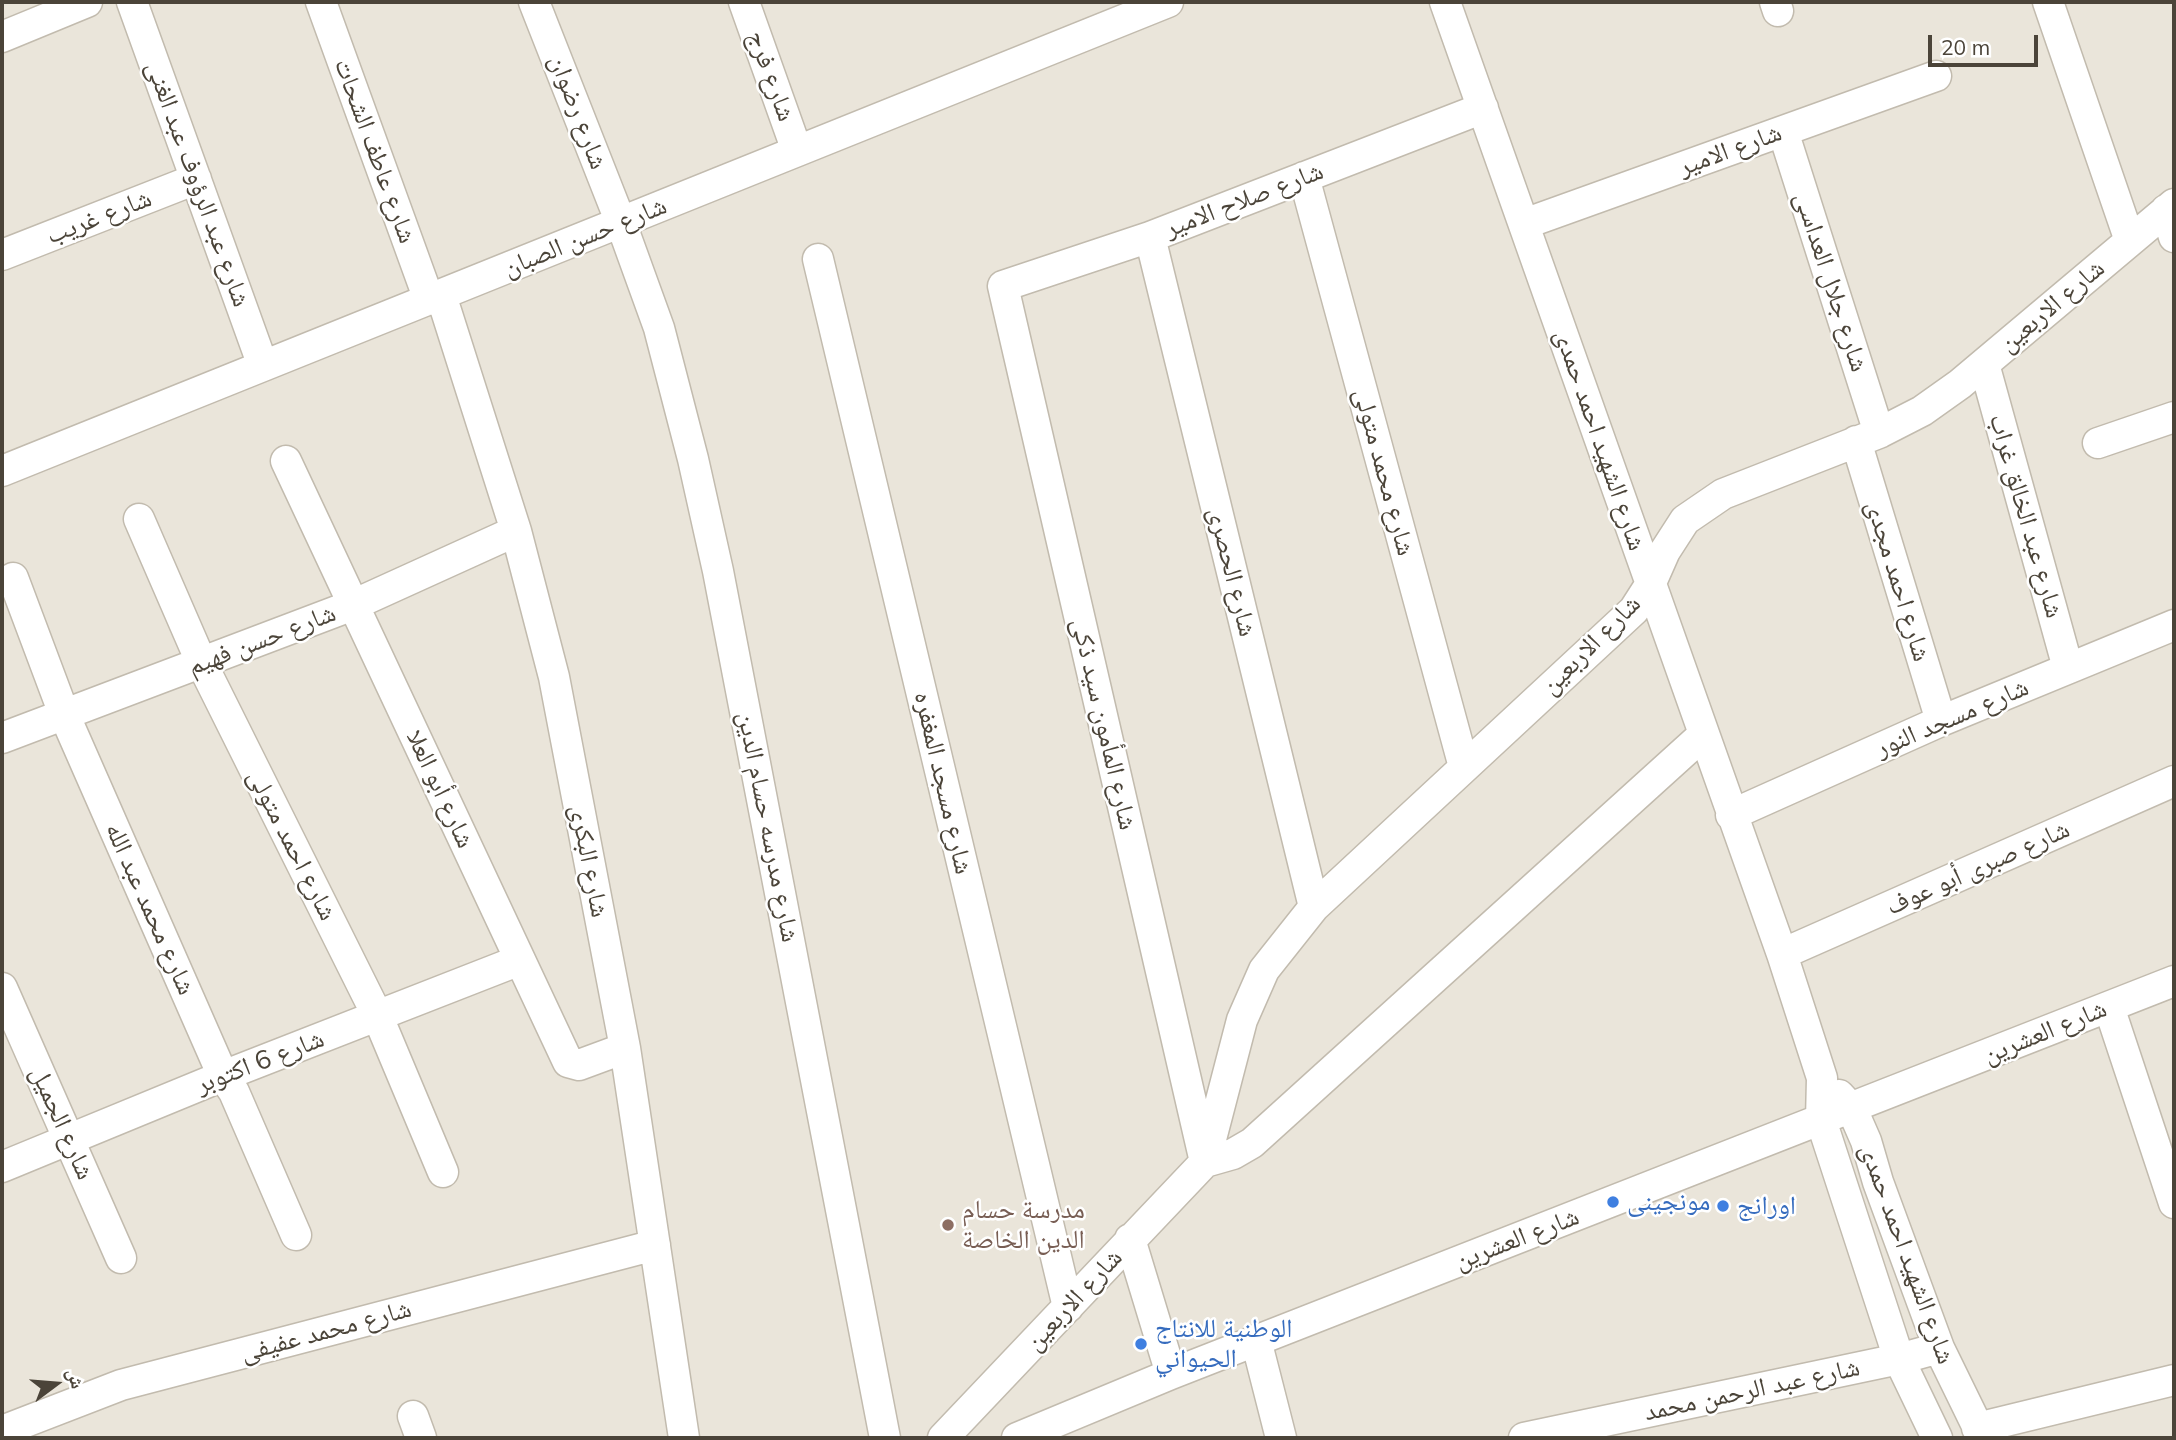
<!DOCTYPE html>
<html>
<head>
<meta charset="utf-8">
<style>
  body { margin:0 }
  #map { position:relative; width:2176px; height:1440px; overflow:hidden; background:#f6f3ec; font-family:Mulish,"Noto Naskh Arabic",sans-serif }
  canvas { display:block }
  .frame { position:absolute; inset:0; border:4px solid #4b4439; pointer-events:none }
  .north { position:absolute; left:21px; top:1349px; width:70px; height:70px; -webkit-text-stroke:5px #fff; paint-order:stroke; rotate:74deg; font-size:19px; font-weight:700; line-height:28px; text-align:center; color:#4b4439 }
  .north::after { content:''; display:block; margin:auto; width:24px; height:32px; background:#4b4439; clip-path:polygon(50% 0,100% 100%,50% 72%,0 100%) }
  .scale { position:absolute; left:1928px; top:35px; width:110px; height:32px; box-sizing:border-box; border:4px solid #4b4439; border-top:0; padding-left:9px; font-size:21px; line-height:24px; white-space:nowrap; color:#4b4439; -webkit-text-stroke:5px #fff; paint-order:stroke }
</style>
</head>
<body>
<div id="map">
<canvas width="2176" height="1440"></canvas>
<div class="frame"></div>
<div class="north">ش</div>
<div class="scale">20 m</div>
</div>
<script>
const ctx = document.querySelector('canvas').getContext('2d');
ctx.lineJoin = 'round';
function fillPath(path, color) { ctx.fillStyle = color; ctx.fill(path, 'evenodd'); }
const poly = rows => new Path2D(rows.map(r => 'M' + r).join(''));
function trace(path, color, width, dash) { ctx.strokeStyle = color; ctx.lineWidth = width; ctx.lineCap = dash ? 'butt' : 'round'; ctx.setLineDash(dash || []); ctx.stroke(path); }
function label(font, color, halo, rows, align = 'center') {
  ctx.font = font + ' Mulish,"Noto Naskh Arabic",sans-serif'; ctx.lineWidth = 5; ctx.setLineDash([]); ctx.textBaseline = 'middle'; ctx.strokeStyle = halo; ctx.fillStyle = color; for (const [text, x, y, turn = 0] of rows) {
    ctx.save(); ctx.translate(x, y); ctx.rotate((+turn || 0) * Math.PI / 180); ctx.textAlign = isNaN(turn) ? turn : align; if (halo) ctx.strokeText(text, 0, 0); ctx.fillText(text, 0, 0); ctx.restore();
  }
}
fillPath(poly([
  [2,2,2174,2,2174,1438,2,1438]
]), '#eae5da');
const street = poly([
  [132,2,263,366],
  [321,2,429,300],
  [534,2,621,223,659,328,693,459,718,571,885,1438],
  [744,2,797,151],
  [1445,2,1782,954,1822,1078,1821,1120,1899,1359,1937,1438],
  [1775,2,1778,11],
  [2048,2,2130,241],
  [2,37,87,2],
  [1483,108,1150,237,1003,286,1205,1162,1233,1154,1252,1143,1703,735],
  [1783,131,1879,433],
  [1304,177,1464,767],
  [2166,210,2174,237],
  [1524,224,1936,76],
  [1150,237,1314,907],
  [2,255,196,179],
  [818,259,1068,1307],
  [441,295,516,531,554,677,625,1048,684,1438],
  [1984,364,2068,668],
  [1856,441,1941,721],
  [2098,443,2174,417],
  [286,461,568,1062,579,1065,625,1048],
  [2,471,1168,2],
  [139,519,202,664,378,1017,443,1172],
  [13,578,64,714,223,1076,234,1092,296,1235],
  [2,738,353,605,516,531],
  [1731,815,1941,721,2174,625],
  [1782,954,2174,781],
  [2,988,121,1258],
  [2109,1007,2174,1203],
  [1839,1095,1852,1109,1866,1141,1878,1182,1939,1348,1983,1438],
  [2,1167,223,1076,520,960],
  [1130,1239,1171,1374],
  [1256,1340,1281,1438],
  [413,1416,421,1438],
  [1977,1428,2174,1380],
  [2,1431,121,1385,655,1245],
  [943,1438,1205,1162,1242,1020,1264,970,1314,907,1634,610,1650,585,1665,551,1685,520,1723,494,1879,433,1922,411,1960,384,2174,204],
  [1017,1438,1171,1374,2174,981],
  [1524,1438,1899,1359,1939,1348]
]);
trace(street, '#c2bbae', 33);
trace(street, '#fff', 30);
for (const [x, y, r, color] of [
  [1613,1202,7,"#3f7fe0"],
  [1723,1206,7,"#3f7fe0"],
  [948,1225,7,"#8d6e63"],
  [1141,1344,7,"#3f7fe0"]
]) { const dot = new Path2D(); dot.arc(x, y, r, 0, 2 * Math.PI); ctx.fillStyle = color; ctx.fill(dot); trace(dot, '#fff', 2.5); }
label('26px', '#4b4439', '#fff', [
  ["شارع فرج",771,76,70],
  ["شارع رضوان",578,112,69],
  ["شارع الامير",1730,150,-20],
  ["شارع عاطف الشحات",375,151,70],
  ["شارع عبد الرؤوف عبد الغنى",198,184,70],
  ["شارع صلاح الامير",1244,200,-21],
  ["شارع غريب",99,217,-21],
  ["شارع حسن الصبان",585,237,-22],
  ["شارع جلال العداسى",1831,282,72],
  ["شارع الاربعين",2052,306,-40],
  ["شارع الشهيد احمد حمدى",1600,440,71],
  ["شارع محمد متولى",1384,472,75],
  ["شارع عبد الخالق غراب",2026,516,74],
  ["شارع الحصرى",1232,572,76],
  ["شارع احمد مجدى",1898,581,73],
  ["شارع حسن فهيم",262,640,-21],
  ["شارع الاربعين",1591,645,-45],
  ["شارع مسجد النور",1952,718,-23],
  ["شارع المأمون سيد ذكى",1104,724,77],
  ["شارع مسجد المغفره",943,783,77],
  ["شارع أبو العلا",440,789,65],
  ["شارع مدرسه حسام الدين",768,827,79],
  ["شارع احمد متولى",292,845,63],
  ["شارع البكرى",589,861,79],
  ["شارع صبرى أبو عوف",1978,868,-24],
  ["شارع محمد عبد الله",150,909,66],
  ["شارع العشرين",2045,1032,-22],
  ["شارع 6 اكتوبر",260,1062,-21],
  ["شارع الجميل",62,1123,66],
  ["شارع العشرين",1517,1239,-21],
  ["شارع الشهيد احمد حمدى",1907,1254,70],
  ["شارع الاربعين",1074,1300,-47],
  ["شارع محمد عفيفى",326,1331,-15],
  ["شارع عبد الرحمن محمد",1752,1390,-12]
]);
label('26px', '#366cbe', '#fff', [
  ["مونجينى",1627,1202],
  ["اورانج",1737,1206],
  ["الوطنية للانتاج",1155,1329],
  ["الحيواني",1155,1359]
], 'left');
label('26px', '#785e54', '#fff', [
  ["مدرسة حسام",962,1210],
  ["الدين الخاصة",962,1240]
], 'left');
</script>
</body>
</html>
